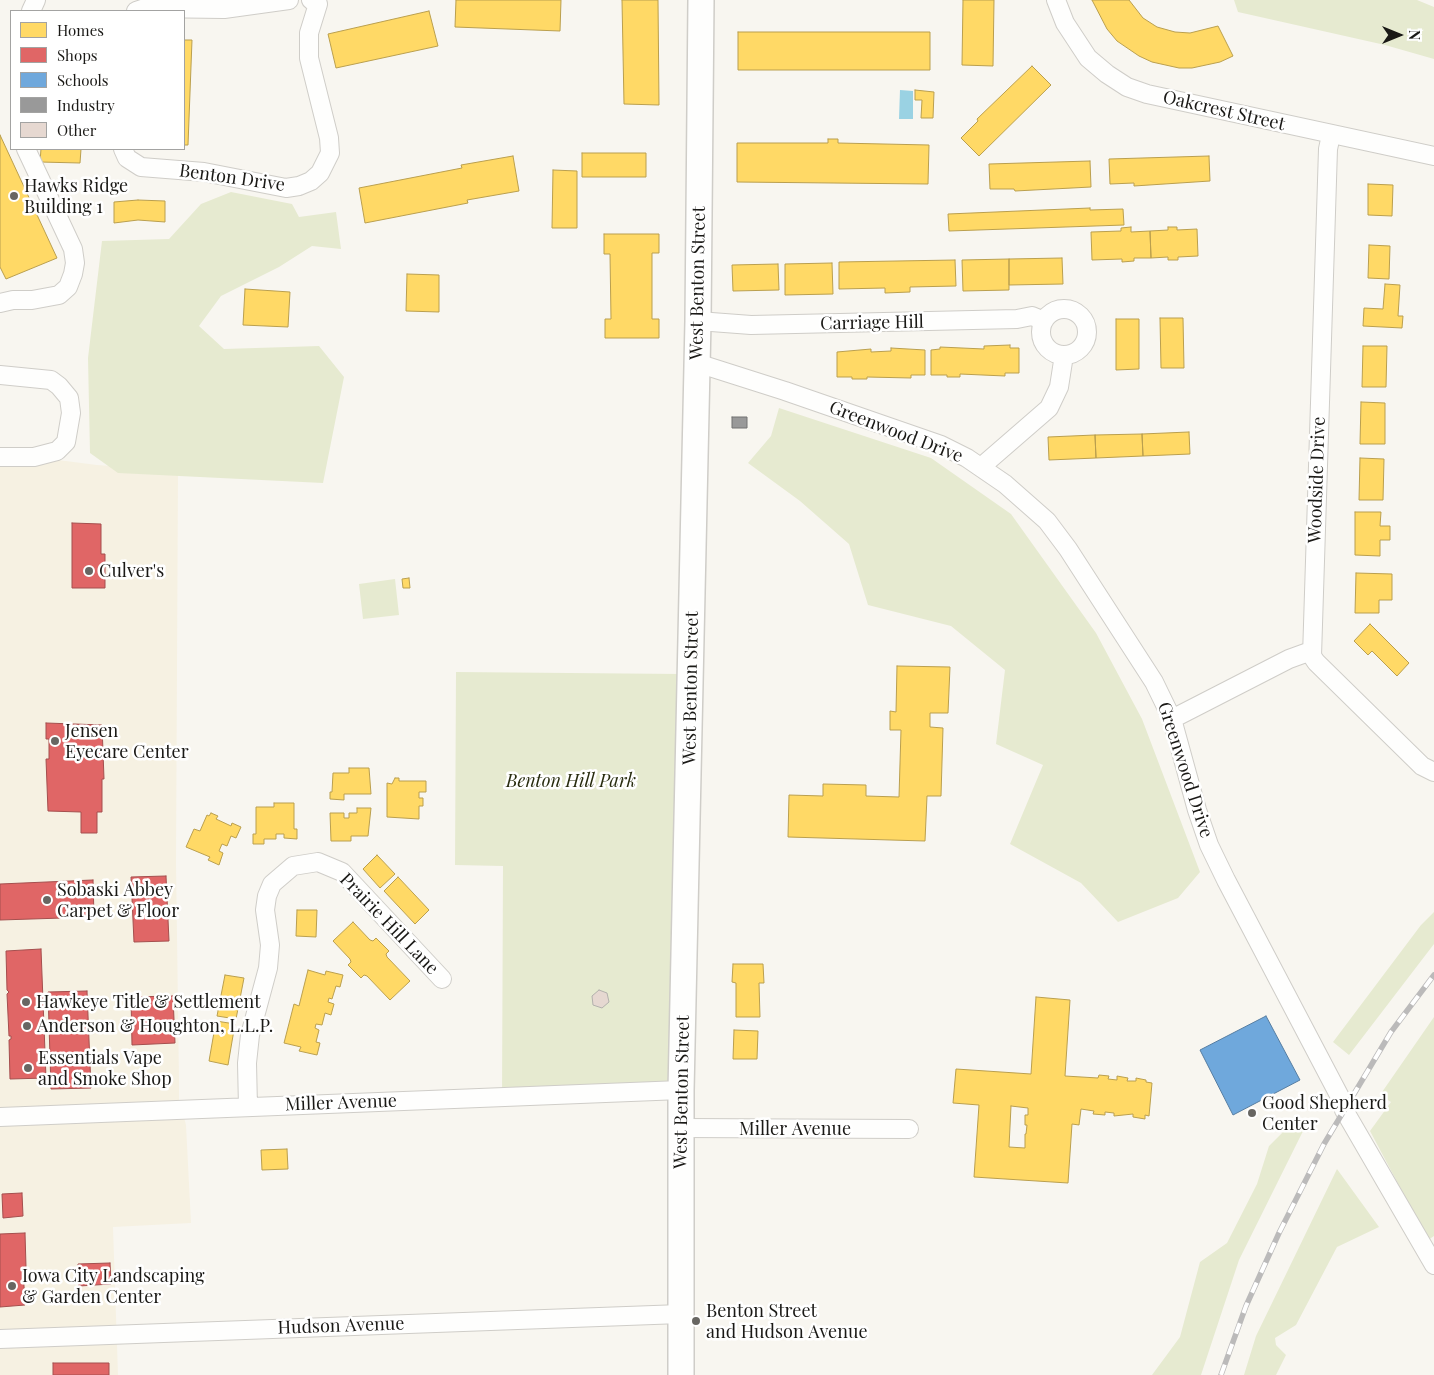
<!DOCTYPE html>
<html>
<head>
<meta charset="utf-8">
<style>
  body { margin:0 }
  #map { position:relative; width:1434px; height:1375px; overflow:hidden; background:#f8f6f0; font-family:"Playfair Display",serif }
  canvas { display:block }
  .legend { position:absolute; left:10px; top:10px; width:175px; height:140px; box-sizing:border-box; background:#fff; border:1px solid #a3a3a2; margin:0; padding:6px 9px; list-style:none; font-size:15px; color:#1a1916 }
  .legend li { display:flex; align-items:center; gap:10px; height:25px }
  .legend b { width:25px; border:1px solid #a3a3a2 }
  .north { position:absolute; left:1374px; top:10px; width:50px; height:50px; -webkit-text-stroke:4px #fff; paint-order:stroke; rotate:90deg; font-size:14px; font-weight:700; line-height:20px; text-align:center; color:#1a1916 }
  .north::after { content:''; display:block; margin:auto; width:18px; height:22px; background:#1a1916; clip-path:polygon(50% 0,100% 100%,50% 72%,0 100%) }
</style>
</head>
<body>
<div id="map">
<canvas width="1434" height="1375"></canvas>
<ul class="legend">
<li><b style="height:14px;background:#ffd966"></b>Homes</li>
<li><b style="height:14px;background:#e06666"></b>Shops</li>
<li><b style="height:14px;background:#6fa8dc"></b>Schools</li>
<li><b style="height:14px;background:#999"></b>Industry</li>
<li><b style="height:14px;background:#e6d8d1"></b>Other</li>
</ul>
<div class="north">N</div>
</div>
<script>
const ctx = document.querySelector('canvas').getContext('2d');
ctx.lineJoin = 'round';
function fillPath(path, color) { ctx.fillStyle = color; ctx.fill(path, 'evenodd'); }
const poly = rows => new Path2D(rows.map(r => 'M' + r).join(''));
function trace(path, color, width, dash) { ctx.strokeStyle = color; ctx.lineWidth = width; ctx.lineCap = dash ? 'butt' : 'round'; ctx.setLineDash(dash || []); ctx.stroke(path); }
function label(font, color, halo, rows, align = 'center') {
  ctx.font = font + ' "Playfair Display",serif'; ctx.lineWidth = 5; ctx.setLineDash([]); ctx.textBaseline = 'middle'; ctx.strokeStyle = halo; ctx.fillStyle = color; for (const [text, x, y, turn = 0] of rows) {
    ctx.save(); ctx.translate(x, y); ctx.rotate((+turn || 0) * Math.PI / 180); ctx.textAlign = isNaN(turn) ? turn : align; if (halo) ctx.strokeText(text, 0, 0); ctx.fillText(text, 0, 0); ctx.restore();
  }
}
fillPath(poly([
  [0,457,34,457,97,465,178,471,176,863,179,1081,179,1100,186,1125,191,1223,113,1227,118,1375,0,1375]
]), '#f6f1e2');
fillPath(poly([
  [1234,0,1417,0,1434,7,1434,59,1385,45,1238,12],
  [231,192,292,204,299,217,336,212,341,249,312,246,279,267,221,296,199,326,224,349,319,346,344,377,323,483,118,473,90,453,88,358,102,241,169,239,201,204],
  [779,408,931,458,1011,514,1096,633,1142,719,1200,872,1178,898,1118,922,1081,883,1010,844,1043,765,996,744,1005,670,951,626,868,605,849,544,800,501,748,463,771,436],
  [395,579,399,615,363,619,359,584],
  [456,672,682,674,672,1092,502,1098,503,866,455,865],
  [1434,912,1434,944,1349,1055,1333,1042,1421,925],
  [1434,1017,1434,1236,1428,1240,1370,1131,1391,1102,1380,1095],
  [1307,1123,1239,1260,1201,1375,1152,1375,1180,1337,1200,1262,1227,1243,1257,1184,1269,1146,1284,1131],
  [1337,1169,1379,1227,1337,1247,1296,1325,1275,1338,1276,1345,1286,1355,1276,1375,1244,1375,1256,1336]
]), '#e6ead0');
fillPath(poly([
  [900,90,913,91,913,119,899,119]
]), '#9ad2e3');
const homes = poly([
  [456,0,561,0,560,31,455,27,456,0],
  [622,0,658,0,659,105,624,104,622,0],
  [963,0,994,0,993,66,962,65,963,0],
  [1092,0,1129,0,1143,18,1157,27,1175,32,1190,33,1218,26,1233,56,1220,62,1192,68,1179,68,1152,62,1139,56,1117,41,1107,29,1092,0],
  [429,11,438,46,336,68,328,34,429,11],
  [738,32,930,32,930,70,738,70,738,32],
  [184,40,192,40,188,145,184,145,184,40],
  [1032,66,1051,85,979,156,961,138,978,121,977,119,1032,66],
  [915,90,934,92,933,118,921,118,922,100,915,100,915,90],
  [0,135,57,258,6,279,0,267,0,135],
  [828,139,838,139,838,143,929,145,928,184,737,182,737,143,828,143,828,139],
  [41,149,81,149,80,163,40,162,41,149],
  [582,153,646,153,646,177,582,177,582,153],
  [513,156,519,191,467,200,468,203,365,223,359,188,462,168,461,165,513,156],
  [1209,156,1210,181,1134,186,1134,183,1110,184,1109,159,1209,156],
  [1090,161,1091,187,1015,191,1014,189,990,189,989,164,1090,161],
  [553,170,577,171,577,228,552,228,553,170],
  [1368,184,1393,185,1392,216,1368,215,1368,184],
  [138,200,165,201,165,222,138,220,114,223,114,202,138,200],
  [1090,208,1090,210,1123,209,1124,225,949,231,948,214,1090,208],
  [1131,227,1131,232,1150,231,1151,258,1134,258,1134,261,1122,262,1122,259,1092,260,1091,232,1121,231,1121,228,1131,227],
  [1168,227,1177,227,1177,230,1197,229,1198,256,1178,257,1178,260,1168,260,1168,257,1151,258,1150,231,1168,230,1168,227],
  [604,234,659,234,659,253,652,253,652,319,659,319,659,338,605,338,605,319,611,319,610,254,604,254,604,234],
  [1369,245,1390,246,1389,279,1368,278,1369,245],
  [1062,258,1063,284,1009,285,1009,259,1062,258],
  [1009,259,1009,290,963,291,962,260,1009,259],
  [955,260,956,286,910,287,910,292,885,293,885,288,839,289,839,262,955,260],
  [832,263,833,294,785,295,785,264,832,263],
  [778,264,779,290,733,291,732,265,778,264],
  [407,274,439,275,439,312,406,311,407,274],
  [1385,284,1400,285,1398,316,1403,316,1402,328,1363,326,1364,308,1383,309,1385,284],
  [245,289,290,292,288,327,243,325,245,289],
  [1160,318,1183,318,1184,368,1161,368,1160,318],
  [1116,319,1139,319,1139,369,1116,370,1116,319],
  [1010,345,1010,348,1019,348,1019,373,1005,373,1005,376,960,374,960,377,947,377,947,375,931,375,931,350,940,349,940,347,984,349,984,346,1010,345],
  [1363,346,1387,346,1386,387,1362,387,1363,346],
  [891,348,925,350,925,375,911,375,911,378,867,377,867,379,852,379,852,377,837,377,837,352,871,349,871,352,891,351,891,348],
  [1361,402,1385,403,1385,444,1360,444,1361,402],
  [1189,432,1190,454,1143,456,1142,434,1189,432],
  [1142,434,1143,456,1096,458,1095,435,1142,434],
  [1095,435,1096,458,1049,460,1048,437,1095,435],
  [1360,458,1384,459,1383,500,1359,500,1360,458],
  [1355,512,1381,512,1380,526,1390,526,1390,540,1380,540,1380,556,1355,555,1355,512],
  [1356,573,1392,574,1392,600,1379,600,1379,613,1355,613,1356,573],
  [409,578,410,588,403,588,402,579,409,578],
  [1370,624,1409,663,1397,676,1372,651,1368,655,1354,641,1370,624],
  [897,666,950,667,948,713,930,713,930,727,943,728,941,796,927,796,925,841,788,837,789,795,823,796,823,784,866,785,866,796,899,797,901,730,890,730,890,711,896,712,897,666],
  [349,768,369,768,371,794,344,794,344,800,330,799,330,792,332,792,333,773,349,773,349,768],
  [395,778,399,778,399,781,426,781,426,792,419,792,419,798,423,798,423,806,419,806,419,819,387,817,387,783,392,784,395,778],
  [274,803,294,803,294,829,297,829,297,839,284,838,284,834,276,834,276,839,264,839,264,844,253,844,253,834,256,834,256,807,274,807,274,803],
  [357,808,371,808,368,836,351,836,351,841,331,841,330,813,344,813,344,818,349,818,349,813,357,813,357,808],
  [211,813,218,816,216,819,231,826,232,823,241,827,236,838,231,836,227,846,222,844,219,851,223,853,219,865,208,860,210,857,186,847,194,829,200,831,207,815,209,816,211,813],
  [377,855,395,874,380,888,363,869,377,855],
  [398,877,429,910,415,924,384,891,398,877],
  [297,910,317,910,316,937,296,936,297,910],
  [353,922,370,940,373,941,376,938,389,951,386,954,387,957,410,981,390,1000,367,976,364,975,361,978,348,965,351,962,350,959,333,941,353,922],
  [733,964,763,964,764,983,759,983,760,1017,736,1017,736,983,732,982,733,964],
  [308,970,325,975,326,971,343,975,340,987,336,986,332,999,329,998,328,1002,334,1004,331,1015,325,1013,322,1025,316,1024,315,1028,319,1030,316,1042,320,1043,317,1055,299,1051,301,1047,284,1043,294,1004,299,1006,308,970],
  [225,975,244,978,236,1019,217,1016,225,975],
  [1036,997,1070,1000,1065,1076,1098,1078,1099,1075,1109,1076,1108,1079,1117,1080,1117,1076,1128,1078,1127,1081,1136,1081,1136,1078,1146,1080,1146,1082,1152,1083,1149,1116,1145,1115,1145,1119,1133,1117,1133,1114,1114,1116,1114,1113,1105,1112,1105,1115,1093,1114,1094,1111,1081,1109,1079,1125,1072,1124,1068,1183,974,1177,979,1105,953,1103,956,1069,1031,1074,1036,997],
  [1011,1106,1028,1108,1028,1115,1025,1115,1025,1125,1027,1125,1026,1134,1025,1134,1025,1148,1009,1147,1011,1106],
  [216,1021,235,1024,228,1065,209,1061,216,1021],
  [734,1030,758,1031,757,1059,733,1059,734,1030],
  [287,1149,288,1169,262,1170,261,1150,287,1149]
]);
fillPath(homes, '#ffd966');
trace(homes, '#ba9f4e', 1);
const shops = poly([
  [72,523,101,524,101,554,105,554,105,588,72,588,72,523],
  [46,723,102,725,104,779,102,779,102,812,97,812,97,833,81,833,81,812,48,811,46,759,49,759,49,739,46,739,46,723],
  [166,876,169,941,134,942,131,877,166,876],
  [93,880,94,917,0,920,0,884,93,880],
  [41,949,46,1078,10,1079,9,1040,11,1039,11,1036,9,1036,7,994,9,992,7,990,6,951,41,949],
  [87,991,91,1088,51,1089,48,992,87,991],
  [173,996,175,1043,132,1045,131,997,173,996],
  [22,1193,23,1216,3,1218,2,1194,22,1193],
  [25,1233,26,1267,23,1267,25,1305,0,1307,0,1234,25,1233],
  [110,1263,111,1284,79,1286,78,1264,110,1263],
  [53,1363,109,1363,109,1375,53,1375,53,1363]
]);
fillPath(shops, '#e06666');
trace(shops, '#a54f4e', 1);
const schools = poly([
  [1266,1016,1300,1080,1233,1115,1200,1050,1266,1016]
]);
fillPath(schools, '#6fa8dc');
trace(schools, '#567da1', 1);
const industry = poly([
  [732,417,747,417,747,428,732,428,732,417]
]);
fillPath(industry, '#999');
trace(industry, '#737372', 1);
const building = poly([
  [599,990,607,993,609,1002,602,1008,593,1005,592,996,599,990]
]);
fillPath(building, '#e6d8d1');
trace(building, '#b3b1ad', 1);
const street = poly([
  [1056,0,1065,23,1088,58,1107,74,1127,87,1147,94,1434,156],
  [31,11,36,0],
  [136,11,145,8,224,9,289,0],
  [1331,135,1328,149,1312,656,1316,662,1422,766,1434,772],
  [123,149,127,158,141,167,204,172,286,188,299,186,311,181,320,173,330,153,329,138,309,58,309,33,318,4,311,0],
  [0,303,13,300,32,300,59,295,68,287,73,274,75,263,73,249,26,149],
  '1041 332a23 23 0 1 1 46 0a23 23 0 1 1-46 0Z',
  [698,321,751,325,1017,319,1032,316,1044,321],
  [697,363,785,391,941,445,967,458,1005,484,1047,521,1068,549,1154,682,1172,719,1197,810,1209,845,1226,880,1340,1097,1344,1110,1434,1265],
  [0,375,51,380,59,386,69,398,71,413,66,442,57,451,34,457,0,457],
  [981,467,1049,408,1059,387,1064,355],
  [1172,719,1289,659,1311,651],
  [248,1107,247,1063,250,1035,268,968,270,945,265,910,267,896,272,884,293,866,318,862,342,872,442,979],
  [0,1117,681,1090],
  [681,1128,909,1129],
  [0,1339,681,1314]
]);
const secondary = poly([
  [681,1375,681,1090,698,321,701,0]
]);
trace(street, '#cfcdc8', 20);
trace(secondary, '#cfcdc8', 28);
trace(street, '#fefefd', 18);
trace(secondary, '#fefefd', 25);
const rail = poly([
  [1221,1375,1246,1306,1279,1233,1324,1144,1391,1032,1434,975]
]);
trace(rail, '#bbbaba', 5.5);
trace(rail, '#fff', 4, [11]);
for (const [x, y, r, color] of [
  [14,196,5,"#686662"],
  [89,571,5,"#686662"],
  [55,741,5,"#686662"],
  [47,900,5,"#686662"],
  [26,1002,5,"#686662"],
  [27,1026,5,"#686662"],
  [28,1068,5,"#686662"],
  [1252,1113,5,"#686662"],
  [12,1286,5,"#686662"],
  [696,1321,5,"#686662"]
]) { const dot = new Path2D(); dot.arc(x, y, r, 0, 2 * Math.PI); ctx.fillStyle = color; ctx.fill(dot); trace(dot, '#fff', 2); }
label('18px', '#1a1916', '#fff', [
  ["Oakcrest Street",1224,111,13],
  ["Benton Drive",232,178,8],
  ["West Benton Street",698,283,-89],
  ["Carriage Hill",872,323,-1],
  ["Greenwood Drive",896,432,21],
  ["Woodside Drive",1317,480,-88],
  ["West Benton Street",691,688,-89],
  ["Greenwood Drive",1185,770,72],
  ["Prairie Hill Lane",389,924,46],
  ["West Benton Street",682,1092,-89],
  ["Miller Avenue",341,1103,-2],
  ["Miller Avenue",795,1129],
  ["Hudson Avenue",341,1326,-2]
]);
label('18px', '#1a1916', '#fff', [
  ["Hawks Ridge",24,186],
  ["Building 1",24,207],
  ["Culver's",99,571],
  ["Jensen",65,731],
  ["Eyecare Center",65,752],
  ["Sobaski Abbey",57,890],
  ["Carpet & Floor",57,911],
  ["Hawkeye Title & Settlement",36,1002],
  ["Anderson & Houghton, L.L.P.",37,1026],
  ["Essentials Vape",38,1058],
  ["and Smoke Shop",38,1079],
  ["Good Shepherd",1262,1103],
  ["Center",1262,1124],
  ["Iowa City Landscaping",22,1276],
  ["& Garden Center",22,1297],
  ["Benton Street",706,1311],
  ["and Hudson Avenue",706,1332]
], 'left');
label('italic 18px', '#282c0f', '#fff', [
  ["Benton Hill Park",571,781]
]);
</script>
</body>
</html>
